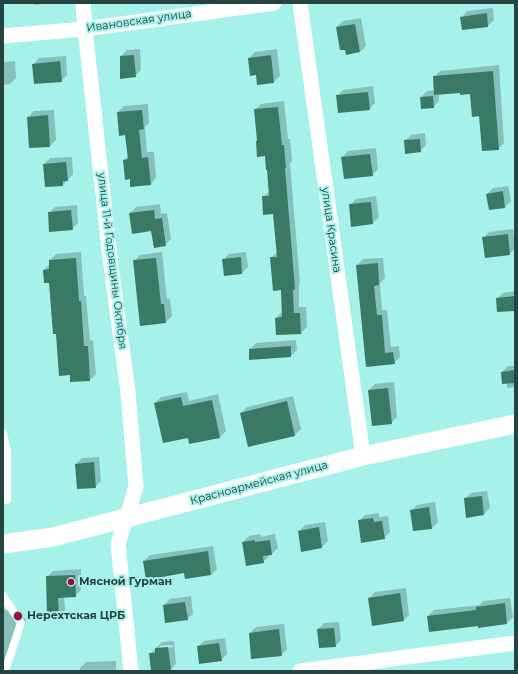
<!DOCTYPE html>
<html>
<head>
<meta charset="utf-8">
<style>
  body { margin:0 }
  #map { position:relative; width:518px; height:674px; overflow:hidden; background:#a7f1eb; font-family:Montserrat,sans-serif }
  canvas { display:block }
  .frame { position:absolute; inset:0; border:4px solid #254341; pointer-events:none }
</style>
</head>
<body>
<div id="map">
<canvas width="518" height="674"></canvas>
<div class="frame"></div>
</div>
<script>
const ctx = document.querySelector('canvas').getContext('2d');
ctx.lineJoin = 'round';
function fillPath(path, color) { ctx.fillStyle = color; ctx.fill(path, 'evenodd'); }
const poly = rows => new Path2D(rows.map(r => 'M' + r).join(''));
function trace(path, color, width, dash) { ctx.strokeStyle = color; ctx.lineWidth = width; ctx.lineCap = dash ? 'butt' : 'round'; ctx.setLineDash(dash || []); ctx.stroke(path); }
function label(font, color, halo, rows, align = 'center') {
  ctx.font = font + ' Montserrat,sans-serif'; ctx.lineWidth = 4; ctx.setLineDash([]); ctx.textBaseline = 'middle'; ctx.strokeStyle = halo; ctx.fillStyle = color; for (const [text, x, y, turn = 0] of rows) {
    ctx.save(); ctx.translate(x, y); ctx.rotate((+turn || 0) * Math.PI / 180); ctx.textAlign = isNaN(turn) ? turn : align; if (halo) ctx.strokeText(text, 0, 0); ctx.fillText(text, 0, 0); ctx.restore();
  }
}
fillPath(poly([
  [35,3,52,3,35,5],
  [493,8,494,20,488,26,463,29,462,17,467,11],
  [361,18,366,46,360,52,337,27,343,21],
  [140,49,141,70,135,76,121,56,127,50],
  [277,49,280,76,274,82,258,83,257,74,249,58,255,52],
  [66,56,67,75,61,81,34,64,39,58],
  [15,61,16,78,10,84,3,85,3,62],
  [499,65,504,143,498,149,480,115,471,93,461,92,439,94,439,101,433,107,421,97,427,91,435,90,434,77,440,71],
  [373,86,375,103,369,109,337,96,343,90],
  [284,101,288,139,290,139,292,161,290,163,300,283,299,284,299,307,306,307,307,327,301,333,276,318,283,311,282,289,271,258,277,252,274,213,263,197,270,191,266,155,258,140,255,110,261,104],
  [148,104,149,123,145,127,147,152,154,152,156,178,151,184,130,178,124,160,128,156,126,134,118,112,124,106],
  [54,110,56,140,50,146,28,117,34,111],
  [425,133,426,145,420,151,405,141,411,135],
  [376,148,378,169,372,175,342,157,348,151],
  [72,157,73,174,63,185,44,164,50,158],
  [508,186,511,201,505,207,487,194,493,188],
  [376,196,379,217,373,223,352,226,350,205,356,199],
  [160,204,161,214,167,213,171,239,165,245,152,230,130,213,136,207],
  [77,205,78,223,72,229,49,213,55,207],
  [513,229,515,249,509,254,483,238,489,232],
  [81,252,84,296,86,296,90,341,93,340,96,374,90,380,71,374,57,333,50,282,44,270,50,264,50,260,56,254],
  [162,252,167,299,170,298,172,316,166,322,134,261,140,255],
  [246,252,248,267,242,273,223,260,229,254],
  [383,258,385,278,380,284,382,310,387,310,391,347,399,346,400,357,394,363,366,366,357,265,363,259],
  [515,291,515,310,497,299,503,293],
  [296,340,297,350,291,356,250,349,256,343],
  [508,366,515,366,515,387,507,388,507,383,502,372],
  [394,382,397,417,391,423,369,390,375,384],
  [187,392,189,401,218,394,226,431,220,437,190,443,188,437,155,403,161,397],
  [293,396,301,429,295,435,249,446,241,413,247,407],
  [99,457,101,481,95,487,76,464,82,458],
  [487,491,490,508,484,514,465,499,471,493],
  [435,502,438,522,432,528,414,530,411,511,417,505],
  [379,513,379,517,388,516,390,532,384,538,359,521,365,515],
  [325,522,328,541,322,547,299,531,305,525],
  [260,534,261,537,275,534,278,548,272,554,269,554,269,556,263,562,243,542,249,536],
  [213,546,217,569,211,575,144,561,150,555],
  [81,569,81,590,75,596,64,596,65,610,59,616,47,577,53,571],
  [406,588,409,615,403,621,369,598,375,592],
  [191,596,193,614,187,619,164,605,170,599],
  [510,598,513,617,507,623,479,626,479,625,428,616,434,610,480,605,483,601],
  [3,609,26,619,23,631,3,671],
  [339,622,341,640,335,646,318,629,324,623],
  [284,624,287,649,281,655,252,658,250,633,256,627],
  [225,638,227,654,221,660,198,647,204,641],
  [174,641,176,664,170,670,152,671,150,654,162,642],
  [173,645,173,647,157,649,160,646],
  [116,661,116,671,80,671,80,668,86,662]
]), '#0003');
fillPath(poly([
  [487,13,488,27,462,30,460,17],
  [355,24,360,52,346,55,345,50,340,50,336,27],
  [134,55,136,77,120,79,120,56],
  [271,55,274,83,257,85,256,75,250,76,248,58],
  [60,61,62,82,34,84,32,64],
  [493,71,499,150,482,151,479,116,472,117,470,94,460,95,460,93,434,95,433,76],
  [368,92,370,110,338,113,336,95],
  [433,96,434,108,421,109,420,97],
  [278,107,282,145,284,145,286,168,285,168,295,289,293,290,294,313,300,313,301,334,276,335,275,318,282,317,281,290,273,291,270,257,277,257,273,214,263,215,262,196,269,196,267,170,266,170,265,156,257,157,256,141,257,141,254,109],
  [142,110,144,129,139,130,142,158,148,157,151,185,130,187,130,179,125,180,123,160,128,159,125,135,119,136,117,112],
  [48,115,50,147,29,148,27,117],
  [420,139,421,152,405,154,404,140],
  [370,154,373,176,344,179,341,157],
  [66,162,68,181,63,181,63,186,45,187,43,164],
  [503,191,505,208,489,210,486,194],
  [371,202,373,224,351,227,349,204],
  [71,210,73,230,49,232,48,212],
  [154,210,155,219,162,218,166,246,154,248,151,231,132,234,129,213],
  [508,234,510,255,485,258,482,237],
  [241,257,242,274,224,276,222,259],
  [76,258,79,301,81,301,84,346,88,346,90,381,70,382,70,375,59,376,56,334,53,334,49,283,44,283,43,270,49,269,49,260],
  [156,258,161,304,164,304,166,323,140,326,133,260],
  [378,263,379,285,374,286,377,315,382,315,385,353,393,352,395,364,366,367,356,265],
  [515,296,515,311,497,312,496,298],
  [291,346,291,357,249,360,249,349],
  [515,370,515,383,502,384,501,372],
  [388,388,392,424,372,426,368,390],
  [181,397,183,406,212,400,220,438,189,444,188,438,163,443,154,403],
  [287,401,295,436,248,447,240,413],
  [94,462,96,488,77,489,75,464],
  [482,496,484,515,466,518,464,498],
  [429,507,432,529,413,531,410,510],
  [373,518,374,522,382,521,385,539,361,543,358,520],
  [319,527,322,548,301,552,298,531],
  [255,540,255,542,270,540,272,555,263,556,264,563,246,566,242,542],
  [208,551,211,575,185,579,184,573,146,580,143,561],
  [75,575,76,597,58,598,59,617,47,617,46,576],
  [400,593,404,621,372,626,368,598],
  [185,602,188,620,165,623,163,605],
  [505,603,507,624,478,628,478,626,429,632,427,616,476,610,476,607],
  [334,628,336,647,319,648,317,629],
  [279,629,282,656,251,659,249,633],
  [219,643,222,661,199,664,197,646],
  [168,647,171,670,151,671,149,653,155,653,155,648]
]), '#3a7965');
trace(poly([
  [3,433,7,451,7,500],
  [3,596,21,623,5,671]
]), '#fff', 8);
trace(poly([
  [83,3,85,29,110,258,128,392,136,487,118,544,131,671],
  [300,3,363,456],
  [3,36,85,29,274,3],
  [300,671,515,643]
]), '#fff', 15);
trace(poly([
  [3,544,53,537,363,456,515,424]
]), '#fff', 19);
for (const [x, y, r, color] of [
  [71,582,4,"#a40940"],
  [18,616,5,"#a40940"]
]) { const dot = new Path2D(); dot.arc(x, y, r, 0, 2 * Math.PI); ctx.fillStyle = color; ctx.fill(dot); trace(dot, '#a7f1eb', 1.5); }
label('11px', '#254341', '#a7f1eb', [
  ["Ивановская улица",139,21,-8],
  ["улица Красина",331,230,82],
  ["улица 11-й Годовщины Октября",112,261,83],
  ["Красноармейская улица",259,483,-15]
]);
label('bold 11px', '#254341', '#a7f1eb', [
  ["Мясной Гурман",79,582],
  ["Нерехтская ЦРБ",27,616]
], 'left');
</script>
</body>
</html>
